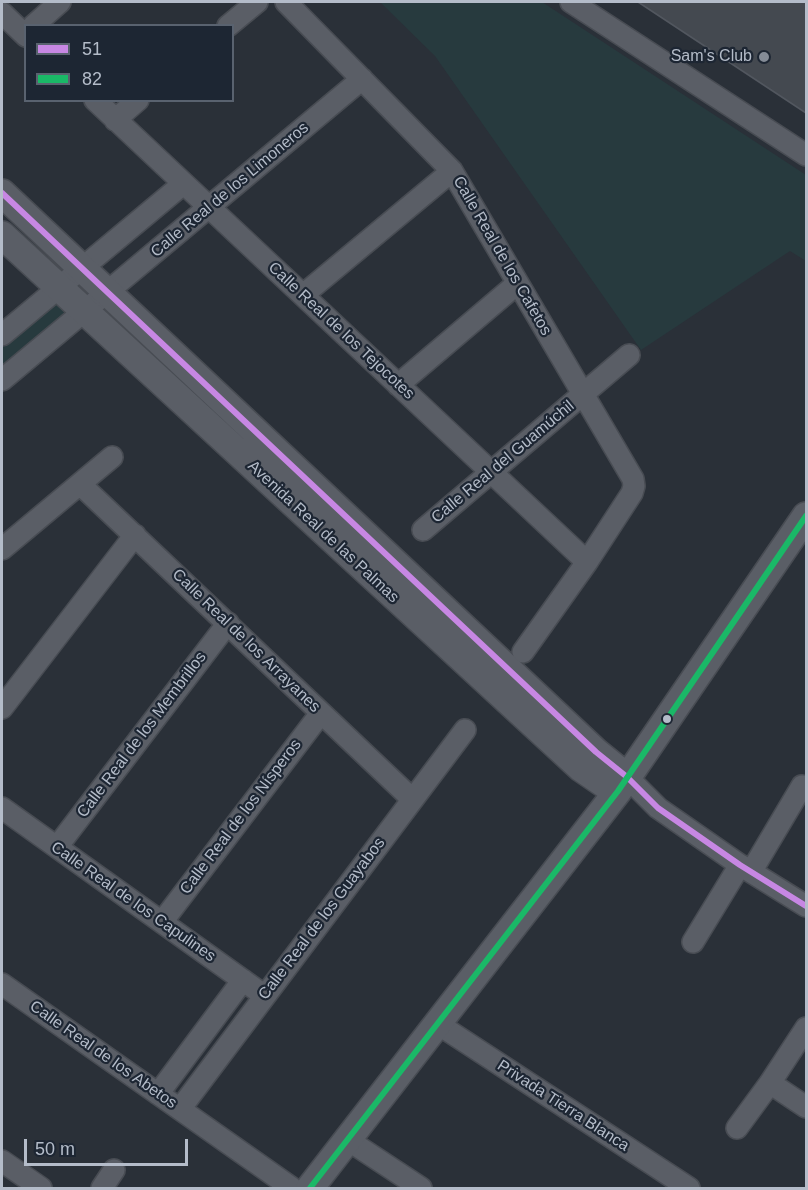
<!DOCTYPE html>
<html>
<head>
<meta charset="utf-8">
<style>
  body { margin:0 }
  #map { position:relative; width:808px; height:1190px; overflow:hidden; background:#2a3038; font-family:Arial,sans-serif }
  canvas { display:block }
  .frame { position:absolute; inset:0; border:3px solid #b4bcc9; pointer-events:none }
  .legend { position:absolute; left:24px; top:24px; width:210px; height:78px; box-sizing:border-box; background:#1d2633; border:2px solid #59626f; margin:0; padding:8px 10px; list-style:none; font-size:18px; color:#b4bcc9 }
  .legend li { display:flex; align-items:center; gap:12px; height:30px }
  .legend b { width:30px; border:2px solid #59626f }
  .scale { position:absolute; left:24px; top:1139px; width:164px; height:27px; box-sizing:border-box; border:3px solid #b4bcc9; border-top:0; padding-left:8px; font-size:18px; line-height:21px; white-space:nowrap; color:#b4bcc9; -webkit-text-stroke:4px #1d2633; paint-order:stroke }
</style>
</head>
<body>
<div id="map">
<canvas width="808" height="1190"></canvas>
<div class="frame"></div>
<ul class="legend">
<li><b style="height:8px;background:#c787e3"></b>51</li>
<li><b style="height:8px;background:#1ab867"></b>82</li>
</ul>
<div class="scale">50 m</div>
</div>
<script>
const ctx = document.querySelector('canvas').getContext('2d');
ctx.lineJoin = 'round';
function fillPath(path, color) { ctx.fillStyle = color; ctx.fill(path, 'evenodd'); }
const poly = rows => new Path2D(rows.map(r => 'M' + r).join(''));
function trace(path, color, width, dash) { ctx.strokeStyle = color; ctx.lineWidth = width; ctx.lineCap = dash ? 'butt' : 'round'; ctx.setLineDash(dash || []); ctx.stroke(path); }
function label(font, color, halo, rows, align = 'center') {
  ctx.font = font + ' Arial,sans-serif'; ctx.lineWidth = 4.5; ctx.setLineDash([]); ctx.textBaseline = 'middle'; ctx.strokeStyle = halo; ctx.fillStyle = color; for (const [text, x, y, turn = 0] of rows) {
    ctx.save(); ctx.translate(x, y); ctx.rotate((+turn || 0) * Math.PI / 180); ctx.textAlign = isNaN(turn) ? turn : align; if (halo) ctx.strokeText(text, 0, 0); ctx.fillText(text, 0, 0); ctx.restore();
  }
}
fillPath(poly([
  [380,2,542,2,806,175,806,261,790,251,641,350,435,56],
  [57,296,75,313,2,375,2,342]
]), '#273a3e');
fillPath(poly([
  [641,2,806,2,806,111]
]), '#0007');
const building = poly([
  [638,2,806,2,806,113,638,2]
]);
fillPath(building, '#444950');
trace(building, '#52575f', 1.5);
const minor = poly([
  [286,2,452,171,633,479,634,486,632,493,587,562,523,652],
  [571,2,806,155],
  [2,13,26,36],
  [33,26,60,2],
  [228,26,257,2],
  [95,100,587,562],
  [115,120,138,100],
  [303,295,452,171],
  [2,335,183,184],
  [2,380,362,79],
  [398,385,518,283],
  [80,484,412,799],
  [423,530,629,355],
  [2,549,112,457],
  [2,708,135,535],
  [627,777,658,808,740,865,806,906],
  [2,808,265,996],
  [57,847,228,623],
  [751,872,802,786],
  [162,922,321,713],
  [693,942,740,865],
  [2,984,292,1188],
  [438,1024,689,1188],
  [770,1083,806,1107],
  [158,1094,243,980],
  [180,1109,465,730],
  [737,1128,770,1083,806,1028],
  [348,1140,421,1188],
  [2,1161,41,1188],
  [102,1188,114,1170]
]);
const tertiary = poly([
  [2,193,596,752,627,777],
  [2,235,581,768,616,792],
  [310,1188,618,791,806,516]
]);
trace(minor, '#484c53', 24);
trace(tertiary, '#484c53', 30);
trace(minor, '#5a5e66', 21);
trace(tertiary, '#5a5e66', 27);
trace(poly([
  [2,193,596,752,627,777,658,808,740,865,806,906]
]), '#c787e3', 6);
trace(poly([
  [310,1188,618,791,806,516]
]), '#1ab867', 6);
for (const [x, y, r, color] of [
  [764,57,6,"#848b96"],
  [667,719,5,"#b4bcc9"]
]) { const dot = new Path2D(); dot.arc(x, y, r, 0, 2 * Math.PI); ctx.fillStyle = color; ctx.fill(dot); trace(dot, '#1d2633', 2); }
label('16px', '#b4bcc9', '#1d2633', [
  ["Sam's Club",752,57]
], 'right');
label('16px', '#b4bcc9', '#1d2633', [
  ["Calle Real de los Limoneros",230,190,-40],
  ["Calle Real de los Cafetos",502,256,60],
  ["Calle Real de los Tejocotes",341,331,43],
  ["Calle Real del Guamúchil",503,462,-40],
  ["Avenida Real de las Palmas",323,532,43],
  ["Calle Real de los Arrayanes",246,641,44],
  ["Calle Real de los Membrillos",142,735,-53],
  ["Calle Real de los Nísperos",241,817,-53],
  ["Calle Real de los Capulines",133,902,35],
  ["Calle Real de los Guayabos",322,919,-53],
  ["Calle Real de los Abetos",103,1055,35],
  ["Privada Tierra Blanca",563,1106,33]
]);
</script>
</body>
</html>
